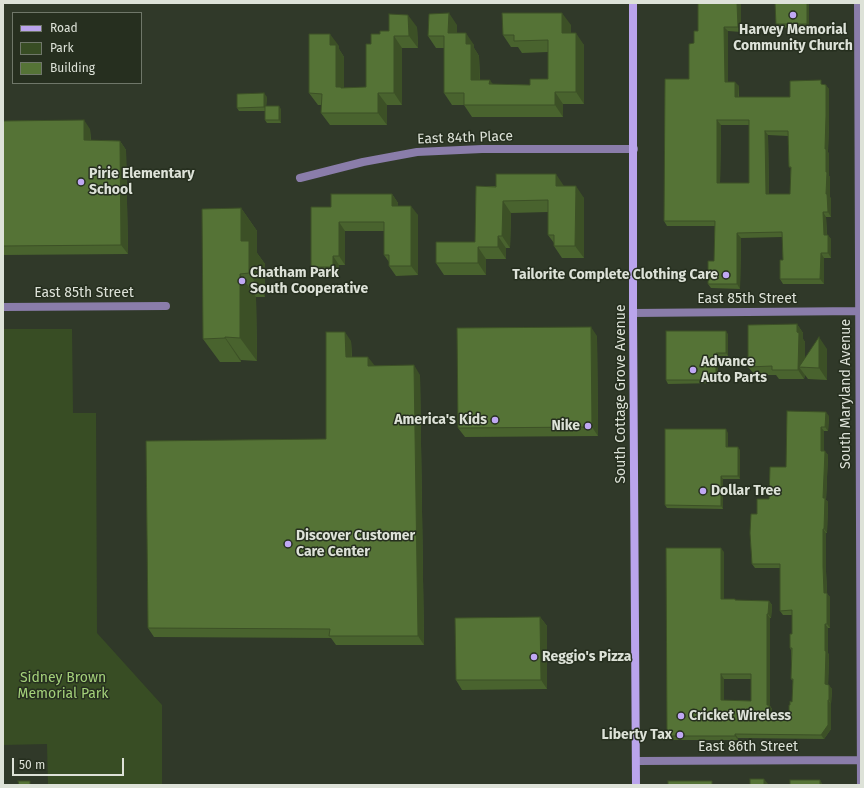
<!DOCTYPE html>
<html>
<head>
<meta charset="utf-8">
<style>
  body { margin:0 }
  #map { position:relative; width:864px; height:788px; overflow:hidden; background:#303929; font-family:"Fira Sans",sans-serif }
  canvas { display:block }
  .frame { position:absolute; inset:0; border:4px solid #dde2d8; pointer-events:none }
  .legend { position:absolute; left:12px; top:12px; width:130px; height:72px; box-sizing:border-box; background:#262f1f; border:1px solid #6f7769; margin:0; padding:5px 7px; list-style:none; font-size:12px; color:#dde2d8 }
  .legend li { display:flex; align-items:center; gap:8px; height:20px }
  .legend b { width:20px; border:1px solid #6f7769 }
  .scale { position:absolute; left:12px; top:758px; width:112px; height:18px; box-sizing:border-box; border:2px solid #dde2d8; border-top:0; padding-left:5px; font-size:12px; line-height:14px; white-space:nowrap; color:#dde2d8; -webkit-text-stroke:3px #262f1f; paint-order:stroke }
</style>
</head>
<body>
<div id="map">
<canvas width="864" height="788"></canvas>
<div class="frame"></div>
<ul class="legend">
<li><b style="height:5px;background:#baa4ec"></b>Road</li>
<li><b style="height:11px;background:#384d24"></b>Park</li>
<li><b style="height:11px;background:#557336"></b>Building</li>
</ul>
<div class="scale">50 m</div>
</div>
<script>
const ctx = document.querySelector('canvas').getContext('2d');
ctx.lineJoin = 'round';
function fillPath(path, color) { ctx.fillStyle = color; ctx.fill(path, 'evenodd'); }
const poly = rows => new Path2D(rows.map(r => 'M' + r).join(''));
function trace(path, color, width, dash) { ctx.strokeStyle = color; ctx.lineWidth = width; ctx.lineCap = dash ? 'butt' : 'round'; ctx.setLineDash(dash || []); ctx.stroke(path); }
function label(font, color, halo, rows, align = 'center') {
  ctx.font = font + ' "Fira Sans",sans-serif'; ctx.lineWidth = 3; ctx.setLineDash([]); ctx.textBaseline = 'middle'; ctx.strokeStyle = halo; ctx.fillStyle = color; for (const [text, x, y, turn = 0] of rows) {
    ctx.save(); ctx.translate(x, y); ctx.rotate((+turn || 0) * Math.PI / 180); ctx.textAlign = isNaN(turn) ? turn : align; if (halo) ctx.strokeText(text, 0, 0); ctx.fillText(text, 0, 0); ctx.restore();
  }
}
fillPath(poly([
  [3,329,72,329,73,413,96,413,97,633,162,705,162,785,48,785,47,744,3,745]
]), '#384d24');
trace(poly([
  [858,3,861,785],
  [300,178,363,162,417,152,482,149,634,149],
  [3,307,166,306],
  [633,313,861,311],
  [636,761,861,760]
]), '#8a7daa', 8);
trace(poly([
  [633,3,633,313,636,785]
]), '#baa4ec', 8);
fillPath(poly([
  [698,3,741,3,741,32,728,31,728,82,739,86,739,97,790,97,824,84,829,89,829,121,828,152,829,154,829,176,830,177,830,197,831,199,831,217,826,217,827,235,831,239,831,258,824,258,824,284,783,284,780,279,783,260,782,237,741,238,740,289,711,288,708,284,714,261,715,226,667,226,664,221,689,79,694,43,698,31],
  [721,125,749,125,749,183,720,183],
  [768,135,788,136,789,167,791,168,790,194,769,194],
  [809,3,809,27,778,28,776,24],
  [457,25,457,33,474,45,474,48,479,56,480,80,493,84,530,85,548,79,548,52,522,53,518,47,511,47,503,35,571,25,571,33,584,45,584,104,563,104,563,117,472,117,464,105,452,105,444,93,444,48,436,48,428,36],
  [417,27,418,48,402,48,402,105,387,105,387,125,330,125,321,113,321,105,318,105,309,93,339,46,339,49,344,57,344,88,366,87,371,44,380,34,389,31],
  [267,97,266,106,281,109,281,123,267,123,265,120,265,111,239,111,237,108],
  [3,121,90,129,91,140,120,141,126,150,128,254,3,255],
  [476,186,564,186,584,198,584,258,562,258,554,246,554,243,548,235,548,212,511,213,510,248,506,248,506,259,486,259,486,275,444,275,436,263,475,242],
  [392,194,398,203,398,206,418,215,418,275,396,276,389,266,389,262,384,255,384,231,345,231,345,265,339,265,339,276,318,276,311,267,331,207],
  [241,208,257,231,257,253,265,264,265,297,256,297,257,361,241,360,241,362,220,362,203,339],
  [797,324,803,333,803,339,805,342,805,359,827,349,827,380,808,379,805,375,804,379,779,379,776,375,755,375,748,367],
  [728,334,728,356,718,356,718,383,668,384,666,380],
  [597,336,598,436,465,437,458,428],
  [351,341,352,357,375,366,420,375,424,645,336,645,331,638,154,637,148,628,326,439],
  [829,416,828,431,824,431,824,451,828,455,826,500,828,502,827,533,826,533,826,571,827,594,830,597,830,628,828,628,828,653,829,655,828,685,832,689,831,704,831,729,824,739,738,738,738,740,670,740,667,736,724,552,724,599,735,599,736,601,769,601,772,605,771,618,770,618,770,706,772,709,772,714,789,714,790,705,792,702,793,681,791,679,791,650,790,648,792,634,792,615,783,615,780,611,780,568,755,568,752,564,757,514,769,499,786,467],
  [724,679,751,679,751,701,724,700],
  [728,433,728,447,740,450,740,479,723,479,723,509,667,508,665,505],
  [540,617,547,626,547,689,462,690,456,680]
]), '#49632e');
fillPath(poly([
  [737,3,741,3,741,32,738,27],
  [807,3,809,3,809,27,807,24],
  [449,13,457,25,457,45,448,33],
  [562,13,571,25,571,45,562,33],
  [408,15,417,27,418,48,409,36],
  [724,27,728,31,728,86,725,82],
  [466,33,474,45,474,48,479,56,480,92,471,80,466,44],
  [576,33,584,45,584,104,576,92],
  [330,34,339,46,339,49,344,57,344,91,336,87,330,45],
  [394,36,402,48,402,105,394,93],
  [490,80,498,92,489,84],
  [735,82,739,86,738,101,735,97],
  [826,85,829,89,829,121,828,152,829,154,829,176,830,177,830,197,831,199,831,217,828,212,826,194,825,149],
  [555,92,563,104,563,117,555,105],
  [264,93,267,97,266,110,264,107],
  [378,93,387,105,387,125,378,113],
  [279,106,281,109,281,123,279,120],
  [84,120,90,129,91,150,84,140],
  [717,120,721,125,720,187,717,183],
  [765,131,768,135,769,199,766,194],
  [120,141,126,150,128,254,121,245],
  [556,174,564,186,556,186],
  [576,186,584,198,584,258,575,246],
  [392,194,398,203,398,216,392,206],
  [503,201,511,213,510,248,502,236],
  [411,206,418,215,418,275,411,266],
  [241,208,257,231,257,253,265,264,265,297,249,273,241,241],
  [823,212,826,217,827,240,824,235],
  [339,222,345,231,345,265,339,256],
  [737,233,741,238,740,289,737,284],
  [828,235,831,239,831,258,828,253],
  [498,236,506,248,506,259,498,247],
  [478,247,486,259,486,275,478,263],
  [821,253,824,258,824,284,820,279],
  [333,256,339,265,339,276,333,267],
  [240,274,256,297,257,361,240,338],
  [797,324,803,333,803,339,805,342,805,368,799,367,805,375,804,379,798,370],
  [591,327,597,336,598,436,592,427],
  [726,331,728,334,728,356,726,353],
  [345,332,351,341,352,366,346,357],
  [225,337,241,360,241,362,225,338],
  [819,337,827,349,827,380,819,368],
  [716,353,718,356,718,383,716,380],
  [368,357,375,366,368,366],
  [414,365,420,375,424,645,418,636],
  [826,412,829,416,828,431,825,427],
  [821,427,824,431,824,455,821,451],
  [726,429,728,433,728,450,726,447],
  [738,447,740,450,740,479,738,476],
  [825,451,828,455,826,500,828,502,827,533,824,529,823,498],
  [721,476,723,479,723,509,721,506],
  [823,529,826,533,826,571,827,594,830,597,830,628,827,624,824,593,823,566],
  [721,548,724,552,724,603,721,599],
  [769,601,772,605,771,618,768,614],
  [767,614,770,618,770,706,772,709,772,718,769,714,767,705],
  [540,617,547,626,547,689,541,680],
  [825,624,828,628,828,653,829,655,828,689,825,684],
  [721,674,724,679,724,704,721,700],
  [829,685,832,689,831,704,829,700],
  [828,700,831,704,831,729,824,739,821,735],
  [735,734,738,738,738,740,735,736],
  [764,779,769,785,764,785],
  [820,780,823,785,820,785]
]), '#3c5026');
const building = poly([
  [698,3,737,3,738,27,724,27,725,82,735,82,735,97,790,97,790,81,821,80,821,84,826,85,826,116,825,149,826,149,826,172,827,172,826,194,827,194,828,212,823,212,824,235,828,235,828,253,821,253,820,279,780,279,780,260,783,260,782,232,737,233,737,284,708,284,708,261,714,261,715,221,664,221,665,79,689,79,689,44,694,43,694,31,698,31,698,3],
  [717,120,749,120,749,183,717,183,717,120],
  [765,131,788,131,789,167,791,167,790,194,766,194,765,131],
  [775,3,807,3,807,24,776,24,775,3],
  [449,13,448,33,466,33,466,44,471,44,471,80,490,80,489,84,530,85,530,79,548,79,548,40,514,41,514,35,503,35,502,13,562,13,562,33,576,33,576,92,555,92,555,105,464,105,464,93,444,93,444,36,428,36,429,14,449,13],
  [389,14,408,15,409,36,394,36,394,93,378,93,378,113,321,113,322,94,309,93,309,34,330,34,330,45,336,45,336,87,341,87,341,88,366,87,366,44,371,44,371,34,380,34,380,31,389,31,389,14],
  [264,93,264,107,237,108,237,94,264,93],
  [265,106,279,106,279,120,265,120,265,106],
  [84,120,84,140,120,141,121,245,3,246,3,121,84,120],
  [496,174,556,174,556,186,576,186,575,246,554,246,554,235,548,235,548,200,503,201,502,236,498,236,498,247,478,247,478,263,436,263,436,242,475,242,476,186,496,187,496,174],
  [331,194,392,194,392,206,411,206,411,266,389,266,389,255,384,255,384,222,339,222,339,256,333,256,333,267,311,267,311,207,331,207,331,194],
  [241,208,241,241,249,241,249,273,240,274,240,338,225,337,225,338,203,339,202,209,241,208],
  [797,324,797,332,799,333,798,370,772,370,772,366,748,367,748,325,797,324],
  [591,327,592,427,458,428,457,328,591,327],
  [666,331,726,331,726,353,716,353,716,380,666,380,666,331],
  [326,332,345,332,346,357,368,357,368,366,414,365,418,636,329,636,330,629,148,628,146,441,326,439,326,332],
  [819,337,819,368,799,367,819,337],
  [787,411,826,412,825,427,821,427,821,451,825,451,823,498,825,498,824,529,823,529,823,566,824,593,827,593,827,624,825,624,825,651,826,651,825,684,829,685,829,700,828,700,828,725,821,735,735,734,735,736,667,736,666,548,721,548,721,599,735,599,735,600,769,601,768,614,767,614,767,705,769,705,769,714,789,714,789,705,790,705,790,701,792,702,793,679,791,679,792,648,790,648,790,634,792,634,792,610,780,611,780,564,752,564,750,533,751,514,757,514,757,499,769,499,770,467,786,467,787,411],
  [721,674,751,674,751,701,721,700,721,674],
  [665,429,726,429,726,447,738,447,738,476,721,476,721,506,665,505,665,429],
  [540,617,541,680,456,680,455,618,540,617],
  [750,779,764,779,764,785,750,785,750,779],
  [790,780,820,780,820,785,790,785,790,780],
  [18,781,30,781,30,785,19,785,18,781],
  [668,781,712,781,712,785,668,785,668,781]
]);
fillPath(building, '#557336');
trace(building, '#3c5026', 1);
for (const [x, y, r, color] of [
  [793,15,4,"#c0a8f4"],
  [81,182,4,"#c0a8f4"],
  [726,275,4,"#c0a8f4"],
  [242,281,4,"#c0a8f4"],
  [693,370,4,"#c0a8f4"],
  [495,420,4,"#c0a8f4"],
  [588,426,4,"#c0a8f4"],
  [703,491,4,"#c0a8f4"],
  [288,544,4,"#c0a8f4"],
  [534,657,4,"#c0a8f4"],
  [681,716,4,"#c0a8f4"],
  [680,735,4,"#c0a8f4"]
]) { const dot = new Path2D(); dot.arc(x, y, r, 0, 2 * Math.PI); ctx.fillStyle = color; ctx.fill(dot); trace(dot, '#262f1f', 1.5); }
label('bold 14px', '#dde2d8', '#262f1f', [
  ["Harvey Memorial",793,30,"center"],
  ["Community Church",793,46,"center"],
  ["Pirie Elementary",89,174],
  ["School",89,190],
  ["Chatham Park",250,273],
  ["South Cooperative",250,289],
  ["Tailorite Complete Clothing Care",718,275,"right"],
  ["Advance",701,362],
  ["Auto Parts",701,378],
  ["America's Kids",487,420,"right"],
  ["Nike",580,426,"right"],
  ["Dollar Tree",711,491],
  ["Discover Customer",296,536],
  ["Care Center",296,552],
  ["Reggio's Pizza",542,657],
  ["Cricket Wireless",689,716],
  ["Liberty Tax",672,735,"right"]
], 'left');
label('14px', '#dde2d8', '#262f1f', [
  ["East 84th Place",465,138,-2],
  ["East 85th Street",84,293],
  ["East 85th Street",747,299],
  ["South Cottage Grove Avenue",621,394,-90],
  ["South Maryland Avenue",846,394,-90],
  ["East 86th Street",748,747]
]);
label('14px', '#a4d17a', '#262f1f', [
  ["Sidney Brown",63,678],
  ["Memorial Park",63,694]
]);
</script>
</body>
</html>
